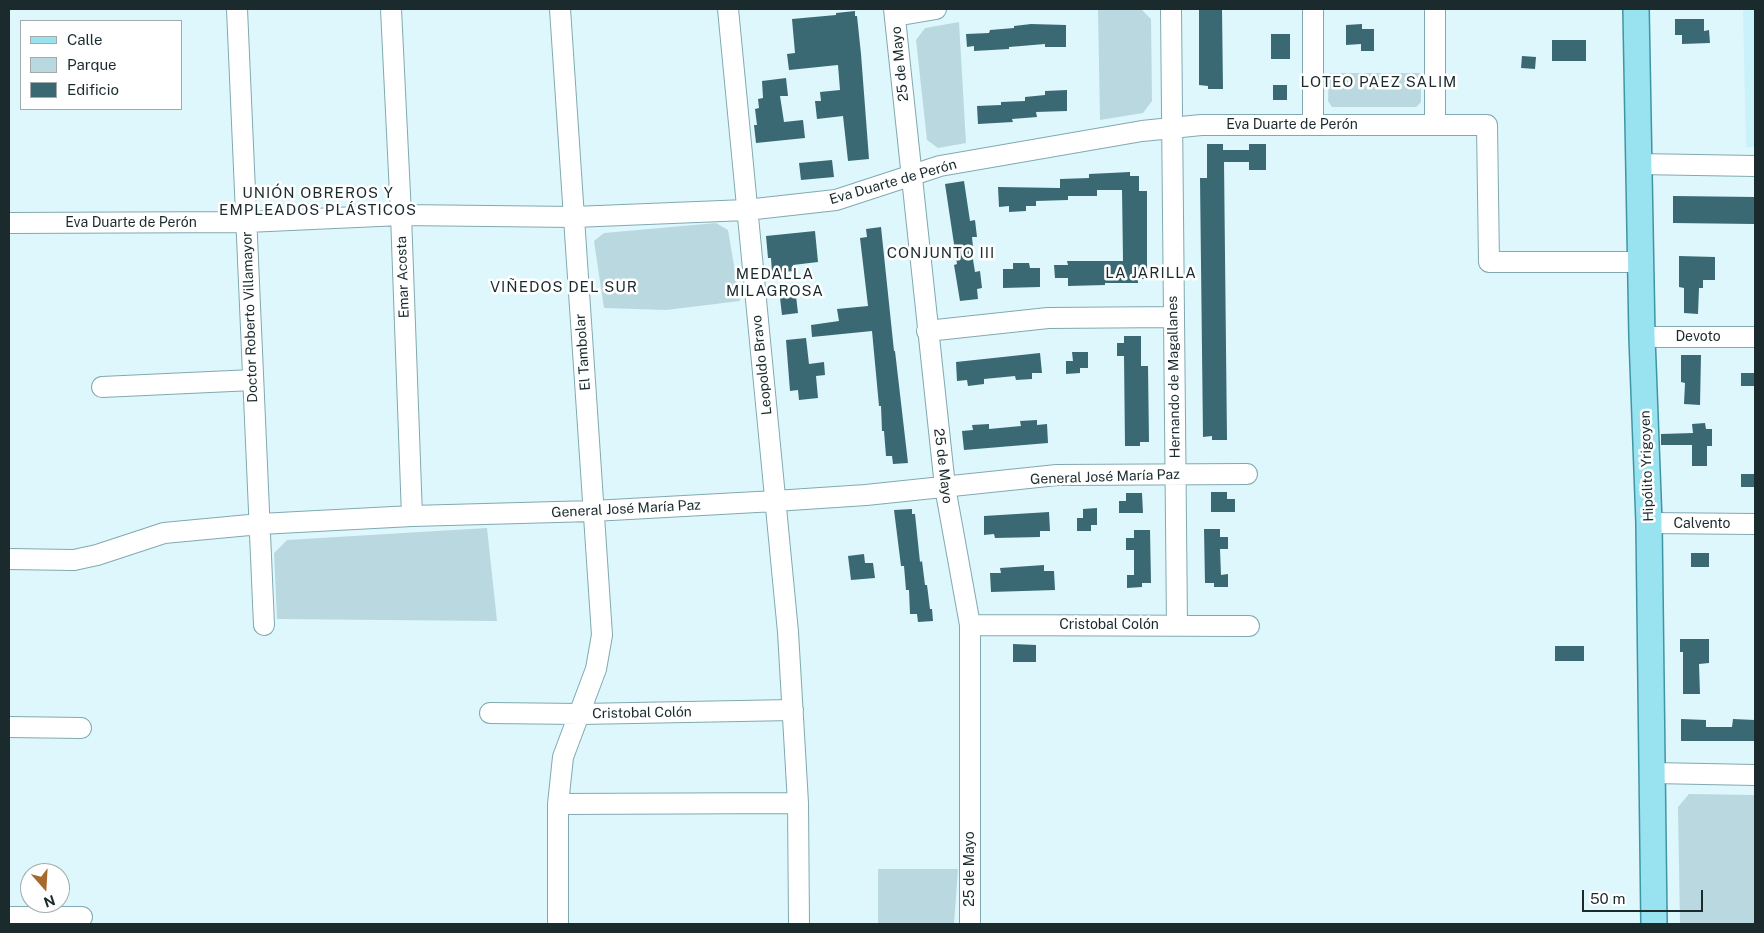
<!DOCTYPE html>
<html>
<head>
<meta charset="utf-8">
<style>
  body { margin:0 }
  #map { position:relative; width:1764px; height:933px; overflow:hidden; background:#def7fc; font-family:"Public Sans",sans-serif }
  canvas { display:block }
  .frame { position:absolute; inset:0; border:10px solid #1a2a2d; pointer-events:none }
  .legend { position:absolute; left:20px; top:20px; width:162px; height:90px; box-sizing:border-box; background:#fff; border:1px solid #a3aaab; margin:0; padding:6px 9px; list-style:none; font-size:15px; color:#1a2a2d }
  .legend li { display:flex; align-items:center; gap:10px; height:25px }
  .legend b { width:25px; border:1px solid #a3aaab }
  .north { position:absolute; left:20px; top:863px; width:50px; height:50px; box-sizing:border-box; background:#fff; border:1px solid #a3aaab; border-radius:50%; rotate:161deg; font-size:14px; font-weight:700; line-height:20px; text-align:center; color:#1a2a2d }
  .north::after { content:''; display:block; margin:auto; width:18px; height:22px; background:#a76a2e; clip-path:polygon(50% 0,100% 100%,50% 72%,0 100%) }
  .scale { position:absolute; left:1582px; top:890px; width:121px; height:22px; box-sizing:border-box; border:2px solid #1a2a2d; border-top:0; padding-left:6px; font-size:15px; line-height:18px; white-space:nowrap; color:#1a2a2d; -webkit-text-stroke:4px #fff; paint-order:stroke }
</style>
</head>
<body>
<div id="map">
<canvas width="1764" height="933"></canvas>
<div class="frame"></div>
<ul class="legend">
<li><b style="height:6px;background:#99e2f0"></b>Calle</li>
<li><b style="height:14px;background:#bad8df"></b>Parque</li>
<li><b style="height:14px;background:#3a6973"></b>Edificio</li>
</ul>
<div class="north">N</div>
<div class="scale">50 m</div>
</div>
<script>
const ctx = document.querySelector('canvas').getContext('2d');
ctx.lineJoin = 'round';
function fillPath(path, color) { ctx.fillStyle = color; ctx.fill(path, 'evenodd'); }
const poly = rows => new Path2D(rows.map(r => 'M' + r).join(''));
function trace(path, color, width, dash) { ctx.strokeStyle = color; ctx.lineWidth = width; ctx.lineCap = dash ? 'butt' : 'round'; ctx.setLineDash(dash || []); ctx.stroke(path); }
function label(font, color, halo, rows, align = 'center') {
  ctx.font = font + ' "Public Sans",sans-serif'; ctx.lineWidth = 5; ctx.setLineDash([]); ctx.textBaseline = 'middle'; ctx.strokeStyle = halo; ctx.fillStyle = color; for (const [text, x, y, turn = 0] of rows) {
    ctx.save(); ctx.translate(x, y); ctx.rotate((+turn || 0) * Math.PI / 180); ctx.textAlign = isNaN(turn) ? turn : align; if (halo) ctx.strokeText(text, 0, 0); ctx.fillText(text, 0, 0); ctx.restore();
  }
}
fillPath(poly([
  [1743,9,1755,9,1755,147,1746,147]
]), '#c9f2fb');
fillPath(poly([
  [1141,9,1151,19,1152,101,1143,113,1100,120,1098,10],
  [959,22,966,143,938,148,927,140,916,40,925,28],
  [1329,73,1421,73,1421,102,1416,107,1332,107,1328,101],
  [716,223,728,230,740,301,666,310,604,308,594,241,604,233],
  [487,528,497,621,277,619,274,553,287,540],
  [1689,794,1755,795,1755,924,1680,924,1678,807],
  [878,869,958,869,954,924,878,924]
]), '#bad8df');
fillPath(poly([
  [1199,9,1222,9,1223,89,1208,89,1208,86,1199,85],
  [855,11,855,16,857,16,861,54,869,159,848,161,843,116,817,119,815,101,821,101,820,92,840,90,838,65,789,70,787,54,795,53,792,19,836,15,836,13],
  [1675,19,1704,19,1704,31,1709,30,1710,43,1682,44,1682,35,1675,35],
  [1031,24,1066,25,1066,47,1045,47,1045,44,1009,47,1009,49,974,51,974,46,967,47,966,34,989,33,990,30,1014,28,1014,26],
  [1362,24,1362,29,1374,29,1374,51,1361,51,1361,44,1346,45,1346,25],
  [1271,34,1290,34,1290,59,1271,59],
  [1552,40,1586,40,1586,61,1552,61],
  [1522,56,1536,57,1535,69,1521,68],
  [786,78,788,96,780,96,784,122,803,120,805,138,756,143,754,125,757,125,755,109,759,108,758,99,763,98,762,81],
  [1273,85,1287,85,1287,100,1273,100],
  [1067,90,1067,111,1036,112,1037,117,1012,119,1013,122,978,124,977,106,1001,105,1001,102,1025,101,1025,97,1045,95,1045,91],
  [1207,144,1223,144,1223,150,1249,150,1249,144,1266,144,1266,170,1249,170,1249,162,1224,162,1227,440,1212,440,1212,436,1203,437,1200,178,1207,178],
  [832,160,834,177,801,180,799,163],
  [1130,172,1130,176,1139,176,1139,191,1147,191,1147,279,1138,279,1138,283,1105,283,1105,285,1068,286,1068,278,1055,278,1054,265,1068,265,1067,261,1123,261,1122,190,1097,190,1097,196,1068,196,1068,200,1036,201,1036,206,1026,206,1026,211,1009,212,1009,206,999,207,998,187,1060,188,1060,179,1089,178,1089,174],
  [964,181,970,221,975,220,977,237,972,237,973,247,971,247,975,272,980,271,982,288,977,289,978,299,960,301,954,265,957,264,945,184],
  [1673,196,1755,197,1754,224,1673,223],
  [881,227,894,351,895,351,908,463,893,464,892,456,886,456,884,431,882,431,881,406,879,406,872,331,812,337,811,325,839,321,837,309,868,306,860,238,867,237,866,229],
  [815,231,818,262,793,265,794,271,772,273,771,258,768,258,766,236],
  [1679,256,1715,257,1715,280,1703,280,1703,288,1699,288,1698,314,1684,313,1684,288,1679,287],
  [1013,263,1029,263,1030,268,1040,268,1040,287,1003,288,1003,269,1013,269],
  [796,296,798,313,782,315,780,298],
  [1124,336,1141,336,1141,366,1148,366,1149,442,1140,442,1140,446,1125,446,1124,356,1117,356,1117,343,1124,343],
  [806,338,809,364,824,362,825,375,816,376,818,398,799,400,798,390,790,391,786,340],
  [1072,352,1088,352,1088,368,1080,368,1080,373,1066,374,1066,361,1073,361],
  [1040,353,1042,373,1032,373,1032,379,1016,380,1015,376,984,379,984,384,968,386,967,380,957,381,956,362],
  [1681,355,1701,355,1700,405,1684,404,1685,383,1681,382],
  [1741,373,1755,373,1755,386,1741,386],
  [1037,420,1037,425,1047,424,1048,443,964,450,962,431,973,430,972,425,989,424,989,429,1021,426,1020,421],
  [1705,423,1706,429,1712,429,1712,446,1707,446,1707,466,1692,466,1692,445,1661,445,1661,434,1693,433,1692,424],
  [1741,474,1755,474,1755,487,1741,487],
  [1211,492,1227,492,1227,499,1235,499,1235,512,1211,512],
  [1126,493,1142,493,1143,513,1119,513,1119,501,1126,501],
  [1097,508,1097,525,1091,525,1091,531,1077,531,1077,518,1083,518,1083,509],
  [912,509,912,514,915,514,920,562,922,561,925,585,927,585,930,609,932,609,933,621,918,622,917,614,910,614,909,590,906,590,904,566,901,566,894,510],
  [1049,512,1050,531,1040,531,1040,537,995,538,994,534,984,535,984,516],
  [1204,529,1220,529,1220,537,1228,537,1228,549,1220,549,1221,575,1228,574,1228,587,1214,587,1214,583,1205,583],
  [1134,530,1150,530,1151,583,1142,583,1142,587,1127,588,1127,575,1134,575,1134,550,1126,550,1126,538,1134,538],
  [1691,553,1709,553,1709,567,1691,567],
  [864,554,865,563,873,563,875,578,851,580,848,556],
  [1044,565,1044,571,1054,571,1055,590,991,592,990,573,1001,573,1000,568],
  [1680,639,1709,639,1709,663,1699,664,1700,694,1683,694,1683,652,1680,652],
  [1013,644,1036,645,1036,662,1013,662],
  [1555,646,1584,646,1584,661,1555,661],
  [1681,719,1706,720,1706,727,1732,727,1733,719,1755,720,1755,741,1681,741]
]), '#3a6973');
const minor = poly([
  [237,9,264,625],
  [391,9,401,215,412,516],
  [728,9,788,632,798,803,799,924],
  [894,9,945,487,970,625,970,924],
  [1171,9,1177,625],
  [1435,9,1435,125],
  [895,16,936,9],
  [1313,125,1313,9],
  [1638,164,1755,166],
  [9,223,247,222,401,215,574,217,746,210,836,200,940,166,1142,131,1201,125,1487,125,1489,262,1640,262],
  [927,331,1048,318,1173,317],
  [1642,337,1755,337],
  [102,387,253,380],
  [1649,523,1755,524],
  [9,559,74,560,97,555,164,533,260,524,412,516,593,511,775,501,866,495,1057,475,1247,474],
  [970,625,1249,626],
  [490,713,580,714,793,710],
  [9,727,81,728],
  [1653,773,1755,775],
  [558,804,798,803],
  [9,917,82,917],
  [558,924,558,804,563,757,596,669,602,635,560,9]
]);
const major = poly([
  [1636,9,1642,337,1649,523,1654,924]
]);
trace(minor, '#81a9b1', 22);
trace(major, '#4095a5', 28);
trace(minor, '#fff', 20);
trace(major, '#99e2f0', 25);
label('14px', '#1a2a2d', '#fff', [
  ["25 de Mayo",900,64,-96],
  ["Eva Duarte de Perón",1292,125],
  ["Eva Duarte de Perón",893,182,-16],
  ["Eva Duarte de Perón",131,223],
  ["Emar Acosta",403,277,-92],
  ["Doctor Roberto Villamayor",250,317,-92],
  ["Devoto",1698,337],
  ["El Tambolar",583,352,-94],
  ["Leopoldo Bravo",762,365,-96],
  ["Hernando de Magallanes",1174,377,-91],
  ["25 de Mayo",943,466,83],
  ["Hipólito Yrigoyen",1647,466,-92],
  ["General José María Paz",1105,477,-2],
  ["General José María Paz",626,509,-3],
  ["Calvento",1702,524],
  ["Cristobal Colón",1109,625],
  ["Cristobal Colón",642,713,-1],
  ["25 de Mayo",970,869,-90]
]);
ctx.letterSpacing = '1px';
label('15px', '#1a2a2d', '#fff', [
  ["LOTEO PAEZ SALIM",1379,82],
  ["UNIÓN OBREROS Y",318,193],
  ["EMPLEADOS PLÁSTICOS",318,210],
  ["CONJUNTO III",941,253],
  ["LA JARILLA",1151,273],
  ["MEDALLA",775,274],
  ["MILAGROSA",775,291],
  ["VIÑEDOS DEL SUR",564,287]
]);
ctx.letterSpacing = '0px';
</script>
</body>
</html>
